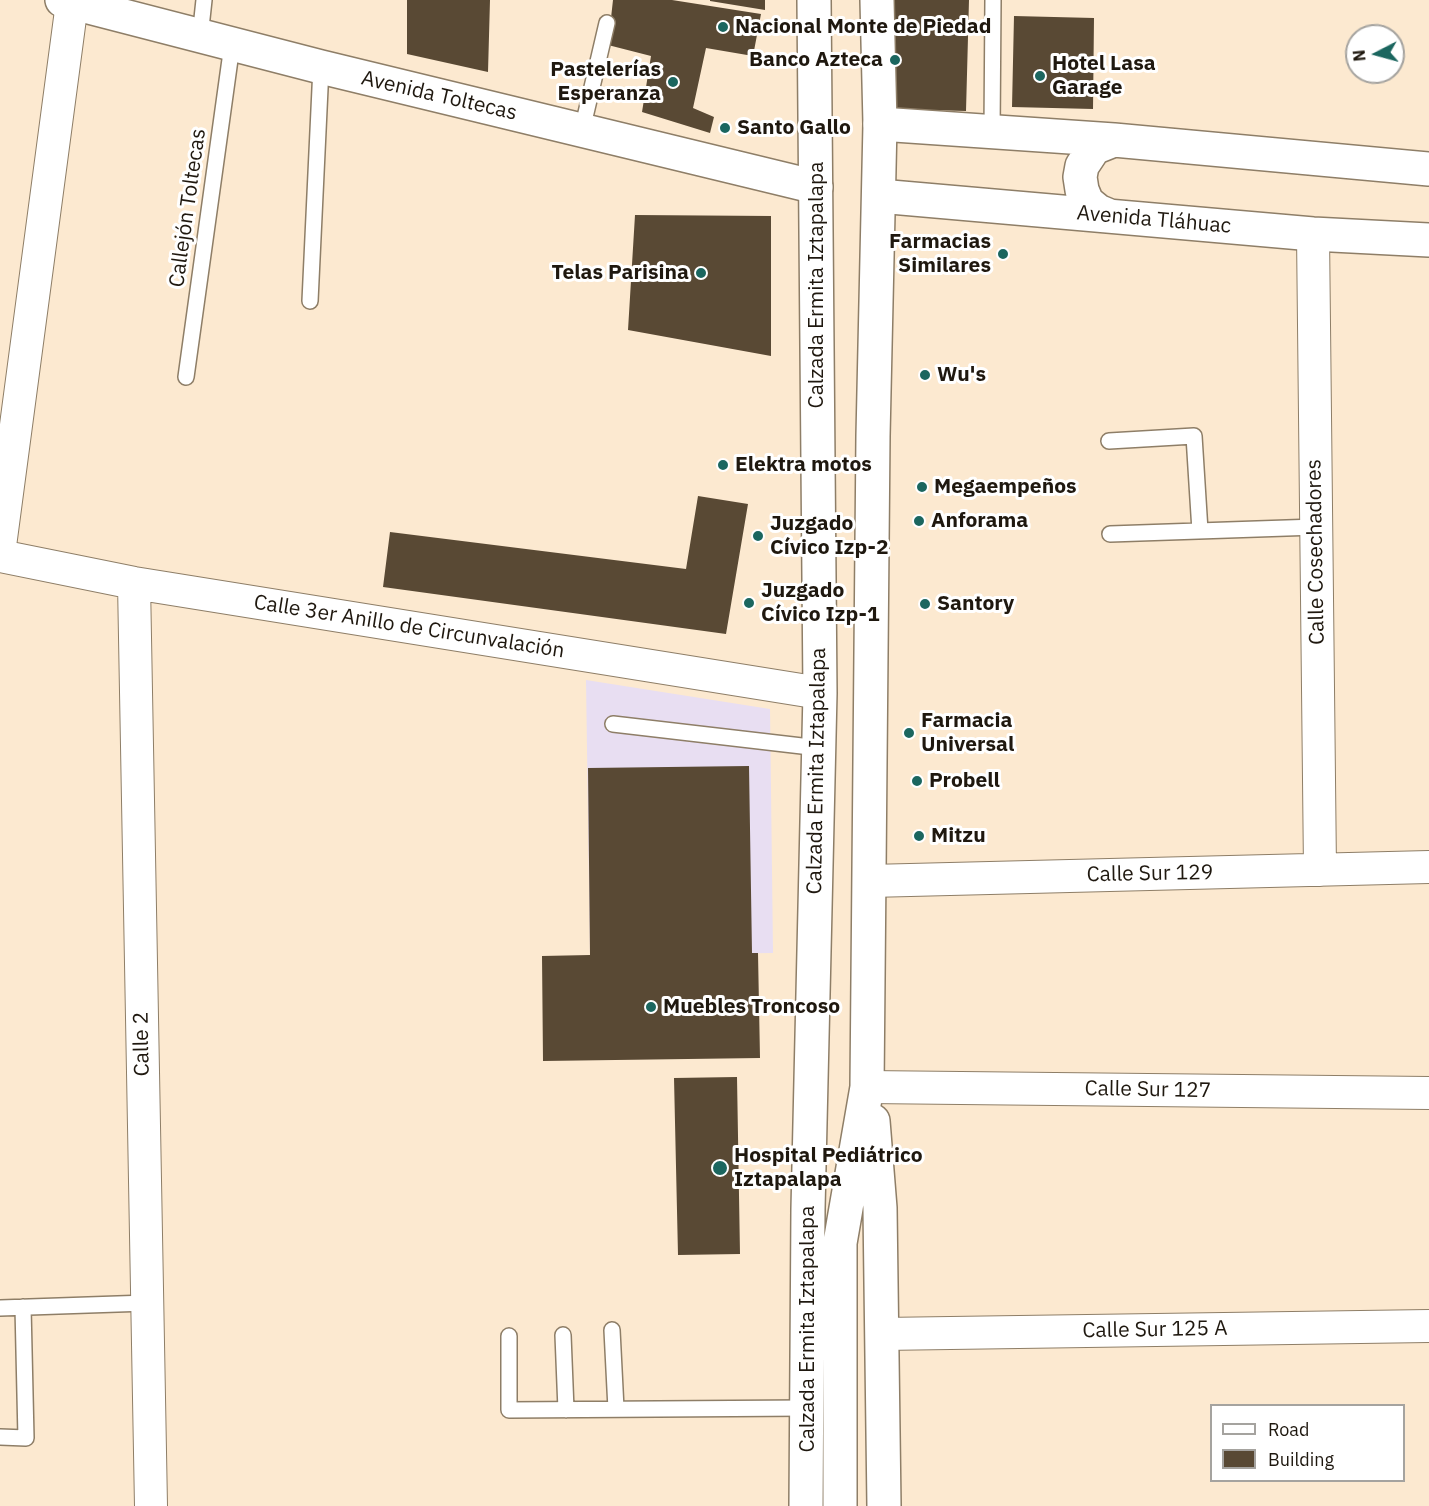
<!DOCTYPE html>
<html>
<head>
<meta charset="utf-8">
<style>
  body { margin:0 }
  #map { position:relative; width:1429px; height:1506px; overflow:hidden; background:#fce9d0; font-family:"IBM Plex Sans",sans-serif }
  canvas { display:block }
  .legend { position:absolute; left:1210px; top:1404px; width:195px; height:78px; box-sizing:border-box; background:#fff; border:2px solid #a5a39f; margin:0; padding:8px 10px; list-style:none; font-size:18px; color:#1f180f }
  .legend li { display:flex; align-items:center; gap:12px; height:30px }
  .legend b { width:30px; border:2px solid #a5a39f }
  .north { position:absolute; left:1345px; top:24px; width:60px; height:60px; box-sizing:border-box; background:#fff; border:2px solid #a5a39f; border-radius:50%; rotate:264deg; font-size:16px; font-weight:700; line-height:24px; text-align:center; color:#1f180f }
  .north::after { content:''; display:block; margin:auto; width:21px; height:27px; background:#1b665f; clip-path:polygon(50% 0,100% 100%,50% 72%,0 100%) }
</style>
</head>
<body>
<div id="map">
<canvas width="1429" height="1506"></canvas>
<ul class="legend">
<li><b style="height:8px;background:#fff"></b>Road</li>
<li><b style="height:16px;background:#594934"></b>Building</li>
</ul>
<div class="north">N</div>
</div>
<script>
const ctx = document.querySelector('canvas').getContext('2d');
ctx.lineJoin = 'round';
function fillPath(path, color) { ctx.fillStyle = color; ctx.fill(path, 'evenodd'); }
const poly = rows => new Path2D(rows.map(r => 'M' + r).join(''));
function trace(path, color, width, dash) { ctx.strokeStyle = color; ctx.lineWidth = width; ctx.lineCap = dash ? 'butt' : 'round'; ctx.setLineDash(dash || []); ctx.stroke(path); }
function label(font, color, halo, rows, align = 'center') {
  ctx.font = font + ' "IBM Plex Sans",sans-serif'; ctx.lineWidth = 6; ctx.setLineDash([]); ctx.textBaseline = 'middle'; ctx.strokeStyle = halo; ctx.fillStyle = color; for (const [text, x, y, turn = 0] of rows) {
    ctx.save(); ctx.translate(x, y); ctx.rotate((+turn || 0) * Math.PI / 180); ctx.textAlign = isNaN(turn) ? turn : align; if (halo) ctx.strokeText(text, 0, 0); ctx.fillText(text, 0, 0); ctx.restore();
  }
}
fillPath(poly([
  [586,680,770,709,773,953,590,955]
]), '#e8def2');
fillPath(poly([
  [407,0,490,0,488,72,407,54],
  [613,0,672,0,761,14,753,56,706,48,693,108,714,117,710,133,642,112,651,56,608,45],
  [710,0,765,0,765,10,710,1],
  [894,0,969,0,966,111,892,109],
  [1014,16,1094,18,1093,109,1012,107],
  [635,215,771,216,771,356,628,330],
  [698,496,748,504,726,634,383,587,390,532,686,569],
  [749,766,752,953,758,953,760,1058,543,1061,542,956,590,955,588,768],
  [737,1077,740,1254,678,1255,674,1078]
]), '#594934');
const lane = poly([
  [200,37,204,0],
  [582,130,607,23],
  [992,132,993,0],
  [310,301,321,67],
  [186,377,232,45],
  [1109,441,1194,436,1200,531],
  [1110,534,1316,527],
  [613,724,819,748],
  [0,1308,147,1303],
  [612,1330,616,1409],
  [563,1335,566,1410],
  [509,1336,509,1410,807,1408],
  [0,1437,26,1438,23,1307]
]);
const street = poly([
  [1313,234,1320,870],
  [0,546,72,3],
  [0,556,134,583,820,693],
  [134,583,151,1506],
  [870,881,1429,867],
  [867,1087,1429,1093],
  [882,1334,1429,1326]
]);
const secondary = poly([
  [62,0,321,67,816,187],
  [880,124,1114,140,1429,169],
  [879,196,1313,234,1429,240],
  [1110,216,1098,211,1087,202,1082,190,1080,177,1082,166,1094,148,1114,140]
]);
const primary = poly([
  [873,1121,880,1208,884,1506],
  [806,1506,808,1209,820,693,814,0],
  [840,1506,840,1243,867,1087,873,436,880,124,877,0]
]);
trace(lane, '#8e7e67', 18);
trace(street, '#8e7e67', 34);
trace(secondary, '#8e7e67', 36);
trace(primary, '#8e7e67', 36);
trace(lane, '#fff', 15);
trace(street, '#fff', 32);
trace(secondary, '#fff', 33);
trace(primary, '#fff', 33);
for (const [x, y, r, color] of [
  [723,27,6,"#1b665f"],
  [895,60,6,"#1b665f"],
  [1040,76,6,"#1b665f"],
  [673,82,6,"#1b665f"],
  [725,128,6,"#1b665f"],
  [1003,254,6,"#1b665f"],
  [701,273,6,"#1b665f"],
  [925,375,6,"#1b665f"],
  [723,465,6,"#1b665f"],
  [922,487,6,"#1b665f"],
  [919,521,6,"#1b665f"],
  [758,536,6,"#1b665f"],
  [749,603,6,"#1b665f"],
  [925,604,6,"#1b665f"],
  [909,733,6,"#1b665f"],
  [917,781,6,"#1b665f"],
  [919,836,6,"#1b665f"],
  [651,1007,6,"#1b665f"],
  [720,1168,8,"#1b665f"]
]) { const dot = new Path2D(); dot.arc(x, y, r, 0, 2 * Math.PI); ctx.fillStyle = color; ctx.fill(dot); trace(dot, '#fff', 2); }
label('bold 21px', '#1f180f', '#fff', [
  ["Nacional Monte de Piedad",735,27],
  ["Banco Azteca",883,60,"right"],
  ["Hotel Lasa",1052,64],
  ["Garage",1052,88],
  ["Pastelerías",661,70,"right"],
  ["Esperanza",661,94,"right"],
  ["Santo Gallo",737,128],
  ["Farmacias",991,242,"right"],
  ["Similares",991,266,"right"],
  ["Telas Parisina",689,273,"right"],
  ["Wu's",937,375],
  ["Elektra motos",735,465],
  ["Megaempeños",934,487],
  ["Anforama",931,521],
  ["Juzgado",770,524],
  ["Cívico Izp-2",770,548],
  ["Juzgado",761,591],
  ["Cívico Izp-1",761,615],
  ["Santory",937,604],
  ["Farmacia",921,721],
  ["Universal",921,745],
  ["Probell",929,781],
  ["Mitzu",931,836],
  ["Muebles Troncoso",663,1007],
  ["Hospital Pediátrico",734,1156],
  ["Iztapalapa",734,1180]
], 'left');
label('21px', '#1f180f', '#fff', [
  ["Avenida Toltecas",439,96,13],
  ["Callejón Toltecas",188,208,-82],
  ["Avenida Tláhuac",1154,220,5],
  ["Calzada Ermita Iztapalapa",817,285,-90],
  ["Calle Cosechadores",1316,552,-91],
  ["Calle 3er Anillo de Circunvalación",409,627,9],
  ["Calzada Ermita Iztapalapa",817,771,-89],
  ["Calle Sur 129",1150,874,-1],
  ["Calle 2",142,1044,-91],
  ["Calle Sur 127",1148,1090,1],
  ["Calzada Ermita Iztapalapa",808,1329,-90],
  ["Calle Sur 125 A",1155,1330,-1]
]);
</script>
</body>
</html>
